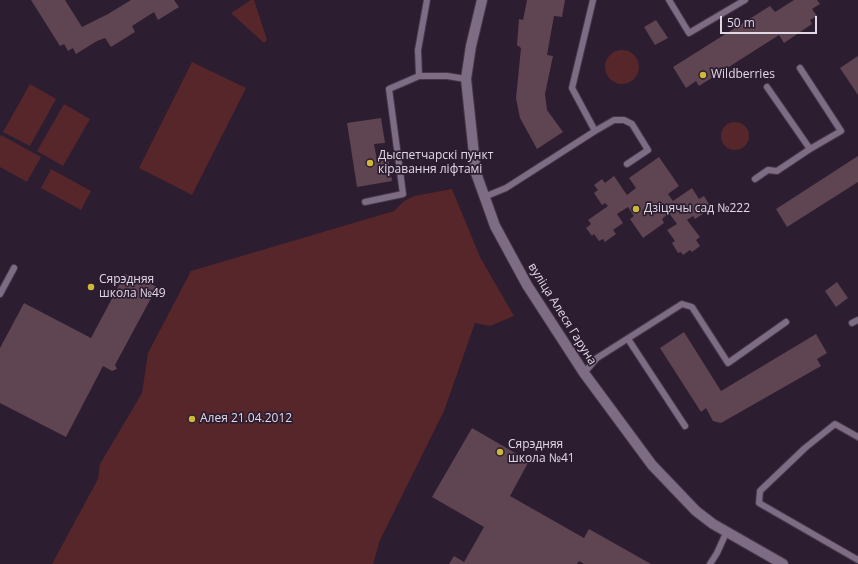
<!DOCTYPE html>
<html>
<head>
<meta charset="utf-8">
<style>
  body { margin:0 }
  #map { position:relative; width:858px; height:564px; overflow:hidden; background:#2c1d30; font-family:"Open Sans",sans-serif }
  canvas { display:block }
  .scale { position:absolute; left:720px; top:16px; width:97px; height:18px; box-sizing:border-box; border:2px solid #e1d7e5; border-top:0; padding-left:5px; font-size:12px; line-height:14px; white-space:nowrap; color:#e1d7e5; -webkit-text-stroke:3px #2c1d30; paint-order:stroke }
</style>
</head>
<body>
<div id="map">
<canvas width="858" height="564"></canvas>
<div class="scale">50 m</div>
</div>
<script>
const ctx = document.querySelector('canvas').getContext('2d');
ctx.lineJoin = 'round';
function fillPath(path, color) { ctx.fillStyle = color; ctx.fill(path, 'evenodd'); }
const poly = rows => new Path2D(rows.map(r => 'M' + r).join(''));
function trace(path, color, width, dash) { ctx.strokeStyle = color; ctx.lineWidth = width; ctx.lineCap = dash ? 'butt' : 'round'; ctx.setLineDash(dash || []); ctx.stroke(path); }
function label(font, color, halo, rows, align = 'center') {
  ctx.font = font + ' "Open Sans",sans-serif'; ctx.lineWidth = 3.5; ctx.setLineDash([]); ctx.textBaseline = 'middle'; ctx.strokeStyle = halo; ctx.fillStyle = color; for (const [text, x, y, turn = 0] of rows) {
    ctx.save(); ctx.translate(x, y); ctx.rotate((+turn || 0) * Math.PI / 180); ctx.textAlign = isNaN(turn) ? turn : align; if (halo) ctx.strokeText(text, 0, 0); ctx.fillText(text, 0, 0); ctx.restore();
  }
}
fillPath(poly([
  [251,0,254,0,267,40,264,43,231,13],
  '605 67a17 17 0 1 1 34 0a17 17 0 1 1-34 0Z',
  [192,62,246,88,192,195,139,168],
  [30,84,56,99,30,146,3,132],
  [64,104,90,119,63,166,37,151],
  '721 136a14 14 0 1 1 28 0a14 14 0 1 1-28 0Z',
  [1,135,41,157,27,182,0,167,0,137],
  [51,169,91,191,81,210,41,188],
  [452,189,480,257,514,316,490,326,475,323,444,411,380,540,373,564,52,564,98,479,100,464,142,393,148,353,191,271,394,211,404,201,414,196]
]), '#56262b');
fillPath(poly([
  [31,0,65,0,82,27,108,14,131,0,174,0,179,7,158,20,154,12,132,26,135,32,111,47,105,38,97,41,76,54,73,48,68,51,64,44,60,46],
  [527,0,565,0,562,17,554,16,547,55,553,56,545,94,547,110,563,132,537,149,520,118,516,98,521,48,517,45,519,19,523,20],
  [794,0,817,0,820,4,812,9,817,16,810,20,812,24,784,43,779,35,699,86,696,81,686,88,673,67,770,6,775,12],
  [656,20,668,38,655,45,644,27],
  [858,56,858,95,840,68],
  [381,118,385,143,374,144,377,160,388,158,392,181,357,187,347,123],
  [858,156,858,182,787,227,776,209],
  [659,157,679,186,668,194,673,201,692,188,699,199,704,196,709,204,703,208,706,212,695,219,693,216,687,220,700,237,696,240,700,246,692,252,690,250,683,255,681,252,678,253,672,243,675,241,667,230,677,224,669,213,662,219,664,223,643,238,630,219,634,216,628,207,617,214,623,223,613,230,616,234,605,242,603,239,599,241,594,234,592,236,586,228,591,224,588,220,608,206,605,203,602,205,594,193,598,190,594,185,602,179,605,183,614,176,627,195,636,188,629,178],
  [125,274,142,282,143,280,157,287,115,365,117,369,112,371,103,366,66,437,0,403,0,348,24,303,91,338],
  [837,282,848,298,836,307,825,291],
  [684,332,721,391,816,334,827,353,817,359,821,366,721,423,713,421,706,408,701,412,660,348],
  [472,428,529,461,510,496,584,538,589,529,651,564,584,564,579,561,577,564,449,564,454,556,464,562,484,527,432,497]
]), '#5f4452');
const service = poly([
  [427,0,418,50,419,76,447,76,466,79],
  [669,0,689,33,745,0],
  [767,87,810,149],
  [595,131,614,120,624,120,632,124,648,150,627,164],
  [755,179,768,170,777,171,810,149,841,131,800,68],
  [484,197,506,188,595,131,572,88,593,0],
  [365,202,403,194,389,89,419,76],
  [0,294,14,268],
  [852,323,858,320],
  [628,339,685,426],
  [584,373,597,358,682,304,692,307,728,363,786,322],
  [858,437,835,424,805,448,760,491,759,503,858,560],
  [710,564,717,553,727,531]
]);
const tertiary = poly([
  [482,0,471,46,466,79,476,173,495,226,527,285,584,373,652,465,696,511,713,524,783,564]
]);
trace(service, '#453849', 8);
trace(tertiary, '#453849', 12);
trace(service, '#7e6c84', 6);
trace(tertiary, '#7e6c84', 10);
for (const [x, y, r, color] of [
  [703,75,4,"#ccb939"],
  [370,163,4,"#ccb939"],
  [636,209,4,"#ccb939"],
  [91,287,4,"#ccb939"],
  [192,419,4,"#ccb939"],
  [500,452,4,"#ccb939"]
]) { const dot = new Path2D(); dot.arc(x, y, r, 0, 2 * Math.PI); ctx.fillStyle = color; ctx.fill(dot); trace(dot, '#2c1d30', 1.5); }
label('12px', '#e1d7e5', '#2c1d30', [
  ["Wildberries",711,75],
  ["Дыспетчарскі пункт",378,156],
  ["кіравання ліфтамі",378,170],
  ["Дзіцячы сад №222",644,209],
  ["Сярэдняя",99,280],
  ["школа №49",99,294],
  ["Алея 21.04.2012",200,419],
  ["Сярэдняя",508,445],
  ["школа №41",508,459]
], 'left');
label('12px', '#e1d7e5', '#2c1d30', [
  ["вуліца Алеся Гаруна",562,314,58]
]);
</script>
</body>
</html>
